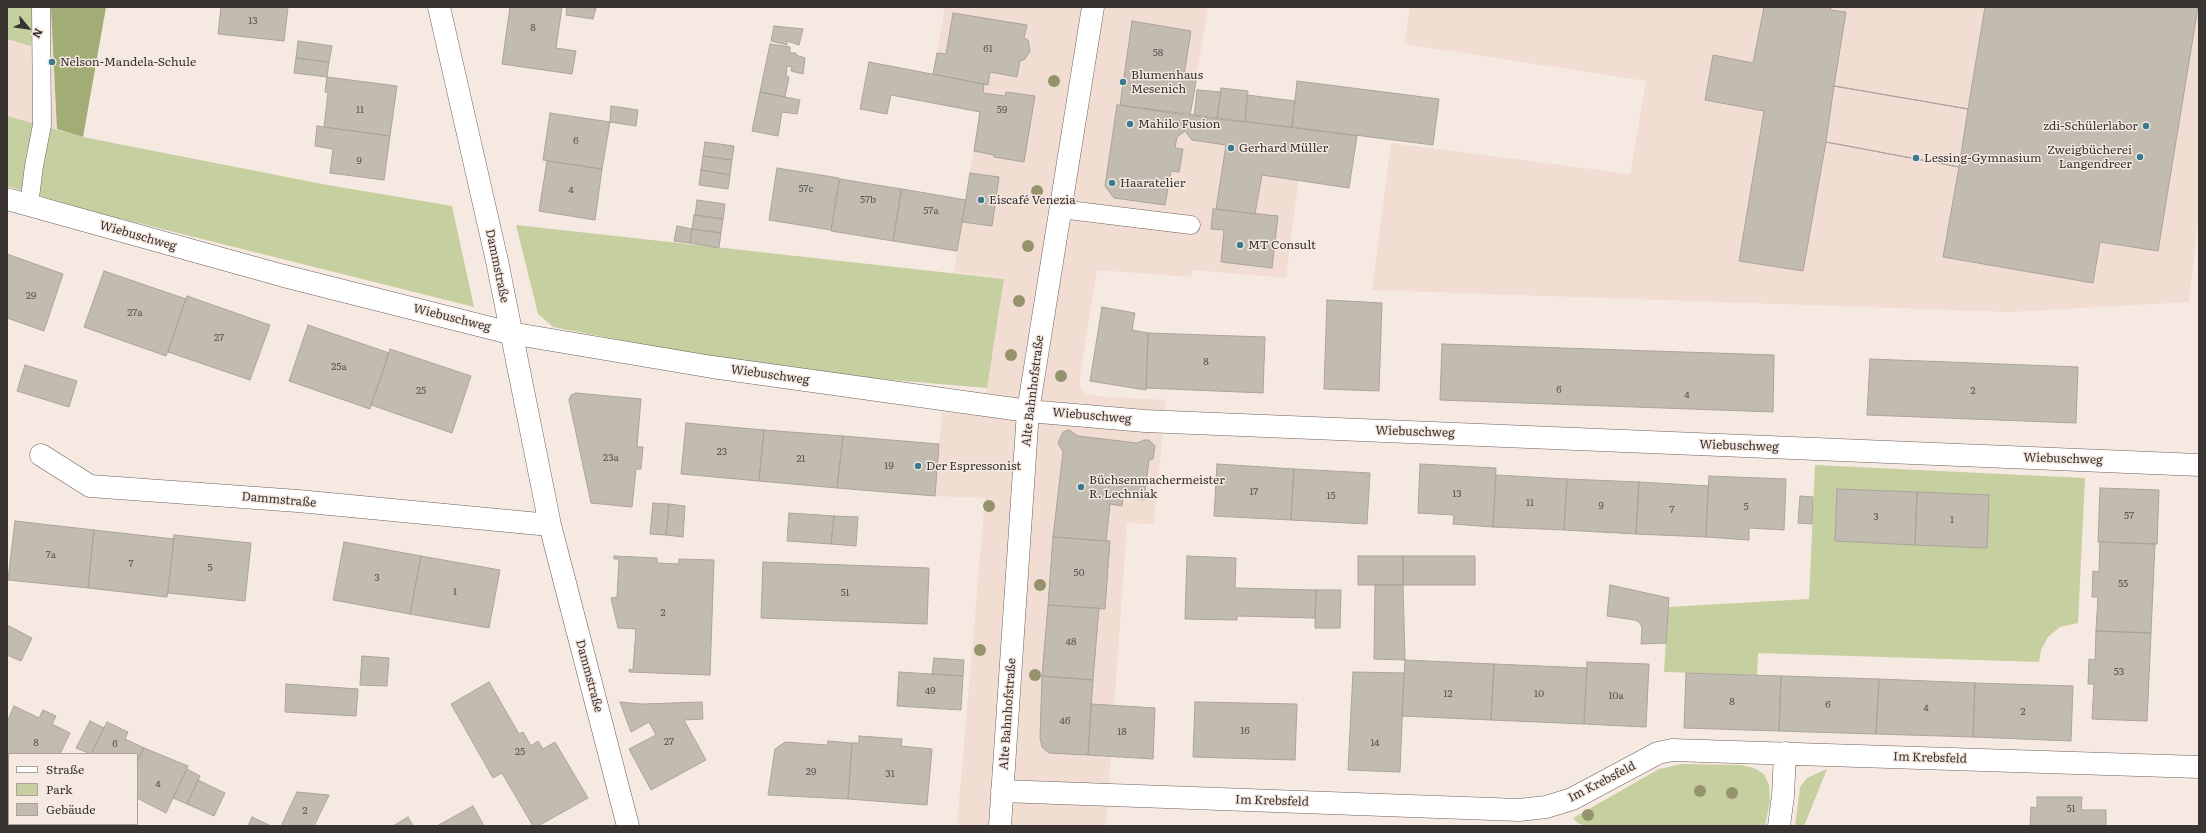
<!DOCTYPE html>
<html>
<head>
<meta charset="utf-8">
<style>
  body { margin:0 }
  #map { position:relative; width:2206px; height:833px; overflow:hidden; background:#f6e9e2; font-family:Literata,serif }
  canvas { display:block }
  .frame { position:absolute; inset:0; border:8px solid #393431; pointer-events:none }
  .legend { position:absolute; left:8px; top:753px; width:130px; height:72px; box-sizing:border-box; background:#f6e9e2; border:1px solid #aaa19b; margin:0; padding:5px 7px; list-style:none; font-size:12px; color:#393431 }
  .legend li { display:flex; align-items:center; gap:8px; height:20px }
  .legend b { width:20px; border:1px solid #aaa19b }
  .north { position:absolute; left:8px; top:8px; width:40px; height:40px; -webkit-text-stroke:3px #f6e9e2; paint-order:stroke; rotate:119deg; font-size:11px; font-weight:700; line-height:16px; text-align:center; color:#393431 }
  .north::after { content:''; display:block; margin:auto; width:14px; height:18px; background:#393431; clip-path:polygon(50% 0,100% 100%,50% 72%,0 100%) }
</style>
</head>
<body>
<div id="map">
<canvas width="2206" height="833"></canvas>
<div class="frame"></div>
<ul class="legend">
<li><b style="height:5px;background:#fff"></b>Straße</li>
<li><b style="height:11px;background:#c6cf9f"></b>Park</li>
<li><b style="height:11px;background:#c1bbb0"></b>Gebäude</li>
</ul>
<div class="north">N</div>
</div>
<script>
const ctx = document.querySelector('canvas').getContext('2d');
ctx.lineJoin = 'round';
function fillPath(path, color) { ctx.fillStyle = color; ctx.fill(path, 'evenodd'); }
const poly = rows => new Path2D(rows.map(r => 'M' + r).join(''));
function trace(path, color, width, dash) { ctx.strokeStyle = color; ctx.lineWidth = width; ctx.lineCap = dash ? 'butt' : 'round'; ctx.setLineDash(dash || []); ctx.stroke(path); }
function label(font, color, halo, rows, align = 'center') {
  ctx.font = font + ' Literata,serif'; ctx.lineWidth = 3; ctx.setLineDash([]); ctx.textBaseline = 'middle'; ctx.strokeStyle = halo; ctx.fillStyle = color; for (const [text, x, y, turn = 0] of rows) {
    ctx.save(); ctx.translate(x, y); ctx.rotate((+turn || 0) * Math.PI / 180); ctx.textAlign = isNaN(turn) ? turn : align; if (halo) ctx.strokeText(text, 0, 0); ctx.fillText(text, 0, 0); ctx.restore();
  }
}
fillPath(poly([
  [7,7,106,7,83,137,7,116],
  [945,7,1208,7,1190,116,1305,129,1286,278,1192,270,1191,277,1097,270,1080,376,1080,387,1086,394,1097,396,1166,400,1154,524,1127,523,1106,826,953,826,957,825,985,498,935,496,942,412,982,415,1004,279,954,272,984,84,933,74],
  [1410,7,2199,7,2199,212,2189,302,2010,312,1372,290,1391,143,1630,174,1646,81,1404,44]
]), '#f2ddd3');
fillPath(poly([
  [7,7,34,7,31,46,7,39],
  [7,116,83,137,322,184,452,206,474,307,94,212,7,186],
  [516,225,1004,279,987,388,845,376,703,356,553,327,538,314],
  [1815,465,2085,478,2078,623,2060,627,2048,637,2041,650,2039,662,1758,653,1757,675,1664,672,1668,607,1809,599],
  [1682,764,1741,765,1754,768,1764,774,1769,785,1770,801,1765,826,1583,825,1578,823,1573,818,1659,769],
  [1827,769,1804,826,1795,826,1800,787,1807,778]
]), '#c6cf9f');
fillPath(poly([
  [51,7,106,7,83,137,57,129]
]), '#a2ac75');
const building = poly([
  [221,7,288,7,284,41,218,34,221,7],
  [510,7,562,7,556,48,576,51,572,74,502,64,510,7],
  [567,7,596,8,593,19,566,15,567,7],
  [1764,7,1831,7,1830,10,1846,12,1834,86,1968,109,1985,7,2198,7,2158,251,2100,242,2093,283,1943,257,1959,167,1826,142,1803,271,1739,261,1764,111,1705,100,1713,55,1753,63,1764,7],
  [953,13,1027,25,1024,38,1028,40,1030,51,1025,59,1020,61,1017,77,990,72,988,85,933,74,937,53,946,54,953,13],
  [1132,21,1191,31,1184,75,1197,76,1190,116,1120,105,1132,21],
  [774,26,803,29,799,45,787,41,787,45,771,41,774,26],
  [298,41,332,46,329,62,296,58,298,41],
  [770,44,790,47,790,53,796,53,796,55,805,58,803,74,791,71,792,67,787,66,786,76,789,77,785,97,760,92,770,44],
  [296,58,329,62,327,77,294,73,296,58],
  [869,62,984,84,983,93,1005,96,1006,92,1035,96,1024,162,994,157,994,155,974,151,980,112,891,95,887,114,860,109,869,62],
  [327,77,397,86,390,136,324,127,328,93,325,92,327,77],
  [1297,81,1439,99,1433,145,1292,127,1297,81],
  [1834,86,1968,109,1959,167,1826,142,1834,86],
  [1221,88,1248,91,1245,122,1217,119,1221,88],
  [1197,90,1221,92,1217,119,1194,116,1197,90],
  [760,92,800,100,797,114,782,112,778,136,752,131,760,92],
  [1247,95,1295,101,1292,127,1245,122,1247,95],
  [1117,105,1357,136,1349,188,1262,175,1255,214,1216,209,1226,145,1192,140,1185,131,1177,137,1175,148,1183,149,1179,172,1171,171,1165,205,1114,198,1105,186,1117,105],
  [611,106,638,110,636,126,610,122,611,106],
  [550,113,610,122,602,169,543,160,550,113],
  [317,126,390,136,384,180,330,173,333,149,315,146,317,126],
  [705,142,734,146,732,160,703,156,705,142],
  [703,156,732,160,730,175,701,170,703,156],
  [547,161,602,169,595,220,539,211,547,161],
  [777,168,839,178,831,230,769,220,777,168],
  [701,170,730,175,728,189,699,185,701,170],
  [970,173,999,177,992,226,962,222,970,173],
  [840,179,901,189,893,241,831,231,840,179],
  [902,189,966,200,957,251,893,241,902,189],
  [697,200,725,204,723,219,695,215,697,200],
  [1213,209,1278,216,1272,268,1221,262,1224,230,1211,229,1213,209],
  [694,215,723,219,721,233,692,229,694,215],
  [677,226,692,229,690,243,674,241,677,226],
  [692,229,721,233,719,248,690,243,692,229],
  [7,254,63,274,44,331,7,318,7,254],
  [104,271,186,299,166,356,84,327,104,271],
  [187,296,270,325,250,380,168,352,187,296],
  [1327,300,1382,303,1379,391,1324,389,1327,300],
  [1102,307,1135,313,1132,330,1148,333,1146,390,1090,381,1102,307],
  [308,325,389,353,370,409,289,381,308,325],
  [1148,333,1265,337,1263,393,1146,388,1148,333],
  [1442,344,1774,355,1773,412,1440,400,1442,344],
  [390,349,471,376,452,433,371,405,390,349],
  [1870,359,2078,367,2076,423,1867,415,1870,359],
  [25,365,77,381,69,407,17,391,25,365],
  [576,393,641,399,637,447,643,447,641,469,636,469,632,507,591,503,569,400,571,395,576,393],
  [686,423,764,430,759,481,681,474,686,423],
  [764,430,843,436,837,488,759,481,764,430],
  [1069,430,1078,436,1137,443,1144,440,1149,440,1155,446,1153,459,1149,460,1144,500,1123,497,1122,506,1110,504,1106,541,1053,537,1063,452,1058,443,1063,432,1069,430],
  [843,436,939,444,935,496,837,488,843,436],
  [1217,464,1294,469,1291,520,1214,516,1217,464],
  [1420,464,1496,468,1493,527,1453,524,1454,515,1418,513,1420,464],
  [1294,469,1370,473,1367,524,1291,520,1294,469],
  [1496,475,1567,479,1564,530,1493,527,1496,475],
  [1709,476,1786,479,1784,530,1749,528,1749,540,1706,537,1709,476],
  [1567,479,1639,482,1636,534,1564,530,1567,479],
  [1639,482,1708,486,1706,537,1636,534,1639,482],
  [2100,488,2159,490,2157,544,2098,542,2100,488],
  [1837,489,1917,492,1915,545,1835,541,1837,489],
  [1917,492,1989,495,1987,548,1915,545,1917,492],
  [1800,496,1813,497,1812,524,1798,523,1800,496],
  [653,503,669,504,666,535,650,534,653,503],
  [669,504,685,506,683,537,666,535,669,504],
  [789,513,834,516,831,544,787,541,789,513],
  [834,516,858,517,856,546,831,544,834,516],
  [15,521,94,530,88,588,8,580,15,521],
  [94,530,174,539,167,597,88,588,94,530],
  [174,535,251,543,245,601,168,593,174,535],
  [1053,537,1110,541,1105,609,1048,605,1053,537],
  [344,542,421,556,410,614,333,600,344,542],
  [2100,542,2155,544,2151,633,2096,631,2098,597,2092,597,2093,571,2099,572,2100,542],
  [421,556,500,570,489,628,410,614,421,556],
  [614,556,657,558,657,563,679,564,679,559,714,560,710,675,629,672,629,669,633,670,636,629,618,628,611,598,617,597,619,559,614,559,614,556],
  [1187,556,1236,558,1235,588,1316,590,1315,618,1237,616,1237,620,1185,619,1187,556],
  [1358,556,1403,556,1403,585,1358,585,1358,556],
  [1403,556,1475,556,1475,585,1403,585,1403,556],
  [763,562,929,568,927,624,761,618,763,562],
  [1375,585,1403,585,1405,660,1374,659,1375,585],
  [1610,585,1669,598,1666,643,1641,644,1642,627,1639,622,1635,620,1607,616,1610,585],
  [1316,590,1341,590,1340,628,1315,628,1316,590],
  [1048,605,1099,608,1093,680,1042,676,1048,605],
  [7,625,32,638,21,661,7,655,7,625],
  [2096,631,2151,633,2147,721,2092,719,2094,684,2088,684,2089,659,2095,660,2096,631],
  [362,656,389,658,387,686,360,685,362,656],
  [934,658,964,660,963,676,932,674,934,658],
  [1405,660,1494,664,1491,720,1402,716,1405,660],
  [1587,662,1649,664,1646,727,1584,724,1587,662],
  [1494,664,1587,668,1584,724,1491,720,1494,664],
  [899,672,963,676,961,710,897,706,899,672],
  [1353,672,1404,673,1400,772,1348,770,1353,672],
  [1686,673,1781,676,1779,731,1684,728,1686,673],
  [1042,676,1093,680,1088,755,1049,753,1042,747,1040,738,1042,676],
  [1781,676,1879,679,1876,734,1779,731,1781,676],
  [1879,679,1975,683,1973,737,1876,734,1879,679],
  [489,682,519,734,523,732,531,746,538,741,543,749,555,742,588,798,538,826,533,826,502,773,493,778,451,704,489,682],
  [1975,683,2073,686,2071,741,1973,737,1975,683],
  [286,684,358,689,356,716,285,712,286,684],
  [620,702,643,704,702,702,703,719,684,720,706,760,651,790,629,749,656,735,649,722,631,732,620,702],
  [1195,702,1297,704,1295,760,1193,757,1195,702],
  [1091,704,1155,708,1153,759,1088,755,1091,704],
  [14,706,39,718,43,710,56,716,52,724,70,733,60,754,9,754,9,760,7,759,7,722,14,706],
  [90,721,104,728,91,754,76,748,90,721],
  [107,722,128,732,125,739,144,748,137,762,137,754,91,754,107,722],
  [859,736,902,739,901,746,932,749,927,805,848,799,852,743,859,743,859,736],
  [828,741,852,743,848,799,768,795,775,749,785,742,827,745,828,741],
  [144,748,188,766,166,813,137,798,137,762,144,748],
  [187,769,200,776,187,804,173,798,187,769],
  [198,780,225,793,214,816,187,804,198,780],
  [297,792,329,795,314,826,281,826,297,792],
  [2037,797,2082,797,2081,810,2106,810,2106,826,2030,826,2031,807,2037,808,2037,797],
  [473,806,484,826,437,826,473,806],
  [252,817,271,826,248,826,252,817],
  [408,817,413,826,393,826,408,817]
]);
fillPath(building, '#c1bbb0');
trace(building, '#aaa49a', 1);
const lane = poly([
  [29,205,34,166,42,125,41,7],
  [1060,209,1191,225]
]);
const street = poly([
  [439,7,497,261,550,525,628,826],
  [7,199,284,276,510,333,712,367,1028,411,1145,421,2199,465],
  [41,455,90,486,298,501,550,525],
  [7,787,9,788],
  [1002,791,1519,810,1546,807,1572,799,1658,753,1672,750,2199,767],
  [88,824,92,826],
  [1000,826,1028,411,1093,7],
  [1779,826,1783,796,1785,753]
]);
trace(lane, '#6b605b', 19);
trace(street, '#6b605b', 23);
trace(lane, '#fff', 18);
trace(street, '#fff', 22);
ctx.fillStyle = '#94936c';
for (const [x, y] of [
  [1054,81],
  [1037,191],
  [1028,246],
  [1019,301],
  [1011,355],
  [1061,376],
  [989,506],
  [1040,585],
  [980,650],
  [1035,675],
  [1700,791],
  [1732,793],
  [1588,815]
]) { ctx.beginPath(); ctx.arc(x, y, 6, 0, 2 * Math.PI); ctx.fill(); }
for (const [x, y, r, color] of [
  [52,62,4,"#3a7a8e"],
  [1123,82,4,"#3a7a8e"],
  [1130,124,4,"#3a7a8e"],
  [2146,126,4,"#3a7a8e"],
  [1231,148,4,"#3a7a8e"],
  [2140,157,4,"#3a7a8e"],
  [1916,158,4,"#3a7a8e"],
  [1112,183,4,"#3a7a8e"],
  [981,200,4,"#3a7a8e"],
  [1240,245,4,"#3a7a8e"],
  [918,466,4,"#3a7a8e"],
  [1081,487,4,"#3a7a8e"]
]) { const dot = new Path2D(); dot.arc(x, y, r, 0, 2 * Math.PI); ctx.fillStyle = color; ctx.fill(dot); trace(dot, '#f6e9e2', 1.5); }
label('10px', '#5b5651', null, [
  ["13",253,21],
  ["8",533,28],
  ["61",988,49],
  ["58",1158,53],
  ["11",360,110],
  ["59",1002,110],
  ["6",576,141],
  ["9",359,161],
  ["57c",806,189],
  ["4",571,190],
  ["57b",868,200],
  ["57a",931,211],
  ["29",31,296],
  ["27a",135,313],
  ["27",219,338],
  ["8",1206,362],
  ["25a",339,367],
  ["6",1559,390],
  ["25",421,391],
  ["2",1973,391],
  ["4",1687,395],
  ["23",722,452],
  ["23a",611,458],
  ["21",801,459],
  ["19",889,466],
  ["17",1254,492],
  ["13",1457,494],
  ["15",1331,496],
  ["11",1530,503],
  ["9",1601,506],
  ["5",1746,507],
  ["7",1672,510],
  ["57",2129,516],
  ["3",1876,517],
  ["1",1952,520],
  ["7a",51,555],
  ["7",131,564],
  ["5",210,568],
  ["50",1079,573],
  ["3",377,578],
  ["55",2123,584],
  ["1",455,592],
  ["51",845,593],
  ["2",663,613],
  ["48",1071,642],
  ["53",2119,672],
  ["49",930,691],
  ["12",1448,694],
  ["10",1539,694],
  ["10a",1616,696],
  ["8",1732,702],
  ["6",1828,705],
  ["4",1926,708],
  ["2",2023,712],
  ["46",1065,721],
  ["16",1245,731],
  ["18",1122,732],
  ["27",669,742],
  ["8",36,743],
  ["14",1375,743],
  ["6",115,744],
  ["25",520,752],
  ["29",811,772],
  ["31",890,774],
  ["4",158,784],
  ["51",2071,809],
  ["2",305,811]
]);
label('12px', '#393431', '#f6e9e2', [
  ["Nelson-Mandela-Schule",60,62],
  ["Blumenhaus",1131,75],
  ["Mesenich",1131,89],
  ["Mahilo Fusion",1138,124],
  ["zdi-Schülerlabor",2138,126,"right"],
  ["Gerhard Müller",1239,148],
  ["Zweigbücherei",2132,150,"right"],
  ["Langendreer",2132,164,"right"],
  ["Lessing-Gymnasium",1924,158],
  ["Haaratelier",1120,183],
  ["Eiscafé Venezia",989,200],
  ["MT Consult",1248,245],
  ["Der Espressonist",926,466],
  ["Büchsenmachermeister",1089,480],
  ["R. Lechniak",1089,494]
], 'left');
label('12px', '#393431', '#f6e9e2', [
  ["Wiebuschweg",138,236,16],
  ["Dammstraße",497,266,78],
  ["Wiebuschweg",452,318,14],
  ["Wiebuschweg",770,375,8],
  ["Alte Bahnhofstraße",1033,391,-83],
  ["Wiebuschweg",1092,416,5],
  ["Wiebuschweg",1415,432,2],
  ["Wiebuschweg",1739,446,2],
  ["Wiebuschweg",2063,459,2],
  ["Dammstraße",279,500,5],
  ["Dammstraße",589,676,75],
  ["Alte Bahnhofstraße",1008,714,-86],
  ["Im Krebsfeld",1930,758,2],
  ["Im Krebsfeld",1602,782,-27],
  ["Im Krebsfeld",1272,801,2]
]);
</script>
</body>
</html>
